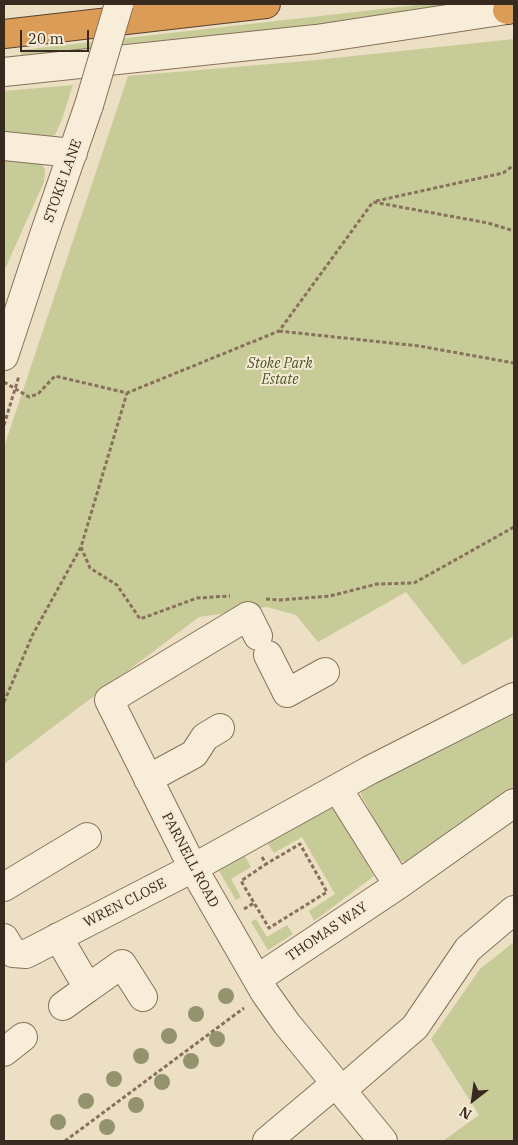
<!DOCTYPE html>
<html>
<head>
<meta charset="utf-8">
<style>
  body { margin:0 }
  #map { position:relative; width:518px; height:1145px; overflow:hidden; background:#eddfc4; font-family:"IBM Plex Serif",serif }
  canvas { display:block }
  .frame { position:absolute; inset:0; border:5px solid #382a1f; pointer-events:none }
  .north { position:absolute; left:448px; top:1075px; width:50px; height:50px; -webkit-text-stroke:4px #f5ead4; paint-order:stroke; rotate:210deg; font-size:14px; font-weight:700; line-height:20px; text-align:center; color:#382a1f }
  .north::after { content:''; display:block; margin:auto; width:18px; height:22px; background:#382a1f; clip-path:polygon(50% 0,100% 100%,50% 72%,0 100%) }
  .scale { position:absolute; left:20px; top:30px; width:69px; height:22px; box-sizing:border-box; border:2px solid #382a1f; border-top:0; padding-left:6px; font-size:15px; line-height:18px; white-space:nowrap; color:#382a1f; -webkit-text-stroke:4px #f5ead4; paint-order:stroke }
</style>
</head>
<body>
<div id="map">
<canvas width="518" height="1145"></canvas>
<div class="frame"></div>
<div class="north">N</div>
<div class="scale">20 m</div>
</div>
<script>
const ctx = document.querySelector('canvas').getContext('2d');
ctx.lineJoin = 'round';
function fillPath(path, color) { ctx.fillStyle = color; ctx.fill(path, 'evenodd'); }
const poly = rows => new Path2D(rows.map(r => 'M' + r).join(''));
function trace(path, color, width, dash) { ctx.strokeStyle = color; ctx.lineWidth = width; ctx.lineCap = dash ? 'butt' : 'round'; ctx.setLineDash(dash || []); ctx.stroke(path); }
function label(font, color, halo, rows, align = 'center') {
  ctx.font = font + ' "IBM Plex Serif",serif'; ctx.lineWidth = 4; ctx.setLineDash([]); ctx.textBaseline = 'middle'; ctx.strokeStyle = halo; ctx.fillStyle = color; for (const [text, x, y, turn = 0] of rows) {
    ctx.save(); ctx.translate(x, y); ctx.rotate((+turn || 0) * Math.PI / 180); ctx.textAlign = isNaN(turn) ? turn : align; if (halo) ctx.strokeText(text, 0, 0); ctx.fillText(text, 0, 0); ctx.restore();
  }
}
fillPath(poly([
  [426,4,491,4,4,64,4,57,21,55,21,50],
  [514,39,514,636,463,665,406,592,318,642,296,615,267,607,199,617,4,764,4,447,128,76,306,61],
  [73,85,61,122,55,135,46,138,4,137,4,91],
  [4,152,41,162,45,170,44,182,4,271],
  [514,706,514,789,410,862,404,862,395,856,361,795,361,788],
  [333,804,374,876,314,921,309,911,335,894,302,837,274,853,264,838],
  [242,851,251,867,231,879,241,897,236,900,216,866],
  [256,919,267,937,287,925,293,934,268,950,251,922],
  [514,942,514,1141,443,1141,479,1115,431,1039,480,969]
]), '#c7cb98');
const minor = poly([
  [4,72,316,39,507,10],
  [4,146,73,153],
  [4,356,44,235,89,105],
  [258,636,248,616,109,700,193,868,265,993,287,1024,383,1141],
  [268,655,287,693,325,672],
  [148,779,194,754,205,737,220,728],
  [338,789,398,885],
  [4,887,87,837],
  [58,937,88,988,63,1006],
  [4,938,13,953,26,954,193,868,370,770,514,697],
  [257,979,398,885,514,803],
  [88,988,122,964,143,997],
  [4,1052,23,1037],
  [342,1090,415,1027,468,949,514,910],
  [267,1141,336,1083]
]);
const highway = poly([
  [507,10,514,9],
  [4,34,266,4]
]);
trace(minor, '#88715b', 30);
trace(highway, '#56402f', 30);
trace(poly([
  [376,201,503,173,514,165],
  [279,331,419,346,514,363],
  [4,382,29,397,38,394,55,376,127,393,279,331,373,202,488,223,514,231],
  [4,425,19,376],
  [81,547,90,568,117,585,140,619,197,598,230,596],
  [266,599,280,600,330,596,377,584,414,583,514,527],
  [4,702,33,634,81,547,127,393],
  [262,857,266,864,241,881,269,928,327,892,300,844,266,864],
  [244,909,254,903],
  [65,1141,244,1008]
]), '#88715b', 3, [4, 2.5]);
trace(minor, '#f8edd8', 28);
trace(highway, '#db9c57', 28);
const minorBridge = poly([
  [89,105,119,4]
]);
trace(minorBridge, '#88715b', 30, []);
trace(minorBridge, '#f8edd8', 28);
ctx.fillStyle = '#93936d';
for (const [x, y] of [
  [226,996],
  [196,1014],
  [169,1036],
  [217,1039],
  [141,1056],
  [191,1061],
  [114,1079],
  [162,1082],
  [86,1101],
  [136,1105],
  [58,1122],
  [107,1127]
]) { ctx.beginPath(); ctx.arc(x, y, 8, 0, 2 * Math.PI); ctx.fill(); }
label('14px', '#382a1f', '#f5ead4', [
  ["STOKE LANE",63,181,-70],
  ["PARNELL ROAD",190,860,62],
  ["WREN CLOSE",125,903,-27],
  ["THOMAS WAY",327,932,-34]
]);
label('italic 14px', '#4a5426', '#f5ead4', [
  ["Stoke Park",280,364],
  ["Estate",280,380]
]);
</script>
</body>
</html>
